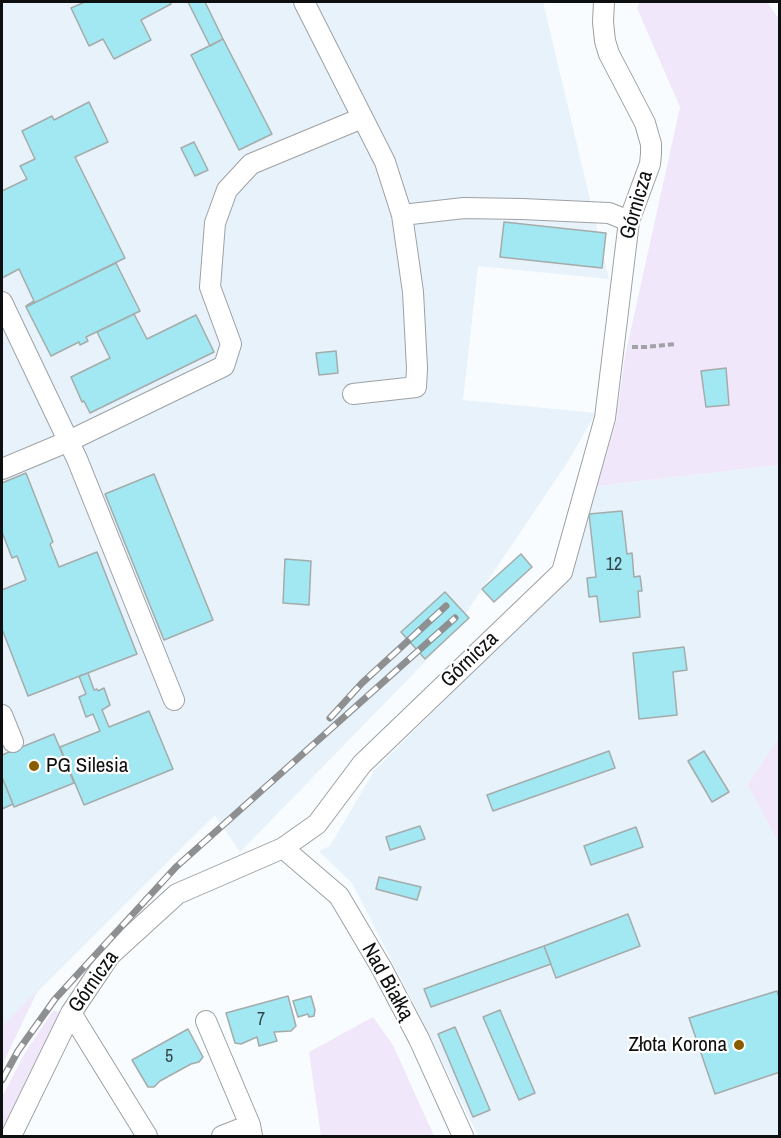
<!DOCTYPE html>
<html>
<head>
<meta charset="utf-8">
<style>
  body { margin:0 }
  #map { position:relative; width:781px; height:1138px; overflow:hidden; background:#f9fcff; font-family:"Archivo Narrow",sans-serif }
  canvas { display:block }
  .frame { position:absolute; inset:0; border:3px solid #0e0f10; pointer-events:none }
</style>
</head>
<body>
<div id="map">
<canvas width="781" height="1138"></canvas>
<div class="frame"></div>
</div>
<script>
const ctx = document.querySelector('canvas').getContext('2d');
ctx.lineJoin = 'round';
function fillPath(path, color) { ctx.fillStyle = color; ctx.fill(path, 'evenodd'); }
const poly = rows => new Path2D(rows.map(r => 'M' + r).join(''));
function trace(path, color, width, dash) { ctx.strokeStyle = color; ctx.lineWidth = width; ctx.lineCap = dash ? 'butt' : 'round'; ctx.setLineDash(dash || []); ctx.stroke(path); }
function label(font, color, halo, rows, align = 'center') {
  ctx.font = font + ' "Archivo Narrow",sans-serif'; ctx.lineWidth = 4.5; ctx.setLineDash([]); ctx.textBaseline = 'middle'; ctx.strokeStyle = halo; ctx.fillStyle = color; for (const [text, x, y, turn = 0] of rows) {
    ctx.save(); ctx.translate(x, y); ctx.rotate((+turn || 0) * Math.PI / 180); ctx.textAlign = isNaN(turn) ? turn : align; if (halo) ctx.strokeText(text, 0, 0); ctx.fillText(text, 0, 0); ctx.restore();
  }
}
fillPath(poly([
  [2,2,543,2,609,279,478,266,463,400,596,413,567,463,451,635,240,852,215,815,2,1027],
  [779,465,779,738,747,785,779,843,779,1136,478,1136,422,1020,352,883,319,851,330,846,374,771,571,574,597,486]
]), '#e7f2fa');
fillPath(poly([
  [640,2,767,2,780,20,779,465,597,486,616,422,625,356,680,107,637,8],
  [779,738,780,738,779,843,747,785],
  [38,990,6,1057,2,1067,2,1027],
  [53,1011,63,1012,4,1128,2,1130,2,1097,26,1051],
  [373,1017,393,1045,434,1136,321,1136,309,1052]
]), '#f0e7fa');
const building = poly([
  [85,2,170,2,171,4,141,20,151,40,114,59,103,39,89,46,71,8,85,2],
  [188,2,205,2,223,39,210,46,188,2],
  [223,39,272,134,239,150,191,55,223,39],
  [89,102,108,142,75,157,125,258,26,307,26,306,34,301,19,269,2,278,2,191,27,179,20,166,35,159,22,131,52,116,54,120,89,102],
  [194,142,208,170,195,176,181,148,194,142],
  [504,222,606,233,602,268,500,257,504,222],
  [116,263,140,311,86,337,88,341,80,345,79,342,51,356,26,307,116,263],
  [134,314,147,339,196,315,214,352,90,413,84,401,82,402,71,377,110,358,97,332,134,314],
  [336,351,338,373,319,375,316,353,336,351],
  [726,368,729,405,706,407,701,371,726,368],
  [26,473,53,542,50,544,59,567,97,552,137,654,28,696,2,629,2,590,26,580,17,556,12,558,2,532,2,483,26,473],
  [154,474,213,620,164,640,105,494,154,474],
  [622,511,627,554,632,553,634,577,640,576,642,591,638,591,640,617,600,622,597,596,589,597,587,578,596,577,589,514,622,511],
  [521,554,532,567,494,602,482,589,521,554],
  [285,559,311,561,309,605,283,603,285,559],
  [445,592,469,618,425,659,401,632,445,592],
  [684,647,687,670,673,672,677,715,639,719,633,653,684,647],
  [88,673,94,690,97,689,98,691,104,688,110,705,102,710,109,727,149,711,173,769,84,805,60,747,100,731,93,714,86,717,79,697,86,694,79,676,88,673],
  [54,734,74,783,14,807,2,777,2,755,54,734],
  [609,751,615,768,493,811,487,795,609,751],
  [704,751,729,792,712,802,688,761,704,751],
  [2,777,13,804,2,809,2,777],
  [420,826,425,839,390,850,386,837,420,826],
  [636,827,643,847,591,865,584,846,636,827],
  [379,877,421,887,417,900,376,889,379,877],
  [628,914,640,946,556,978,544,946,628,914],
  [544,946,551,964,431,1007,424,989,544,946],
  [777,991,780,1000,780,1072,715,1094,689,1018,777,991],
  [288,996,296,1026,291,1031,274,1032,277,1041,259,1046,257,1037,241,1044,235,1043,226,1013,288,996],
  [311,996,315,1010,314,1016,309,1017,308,1014,298,1017,293,1001,311,996],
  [500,1010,535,1093,519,1100,483,1017,500,1010],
  [455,1027,490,1110,473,1117,438,1034,455,1027],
  [188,1029,203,1057,199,1062,191,1064,160,1081,154,1087,148,1087,132,1060,188,1029]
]);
fillPath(building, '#a2e8f2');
trace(building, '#a5abab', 1.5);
const minor = poly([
  [304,2,385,162,402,215,413,292,417,368,416,387,353,394],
  [402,215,464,208,522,209,609,213,629,221],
  [2,302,77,459,174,700],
  [2,469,69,441,224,366,231,344,210,287,215,223,227,190,251,164,362,118],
  [2,715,13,742],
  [283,848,339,896,381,967,419,1039,463,1136],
  [71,1013,147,1136],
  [206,1021,250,1125,252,1136],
  [11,1136,71,1013,110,955,177,894,283,848,317,824,362,764,562,572,605,418,629,221,650,164,651,154,651,144,645,123,609,54,605,41,603,22,604,2],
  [222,1136,250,1125]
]);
trace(minor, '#9da1a4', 22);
trace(poly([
  [632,347,646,347,676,344]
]), '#a0a2a5', 4, [6, 3]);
trace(minor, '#fff', 20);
const rail = poly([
  [330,718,362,683,446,606],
  [2,1080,18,1051,55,999,176,867,455,618]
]);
trace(rail, '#8d8f91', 7);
trace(rail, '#fff', 4.5, [14]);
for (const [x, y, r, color] of [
  [34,766,6,"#895c00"],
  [739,1045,6,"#895c00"]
]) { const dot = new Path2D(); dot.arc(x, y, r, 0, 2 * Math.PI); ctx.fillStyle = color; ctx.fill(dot); trace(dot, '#fff', 2); }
label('18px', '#334548', null, [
  ["12",614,565],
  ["7",261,1020],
  ["5",169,1057]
]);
label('21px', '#0e0f10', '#fff', [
  ["Górnicza",637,205,-74],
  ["Górnicza",470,660,-44],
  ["Górnicza",94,982,-55],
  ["Nad Białką",387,982,61]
]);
label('21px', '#0e0f10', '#fff', [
  ["PG Silesia",46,766],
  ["Złota Korona",727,1045,"right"]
], 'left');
</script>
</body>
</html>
